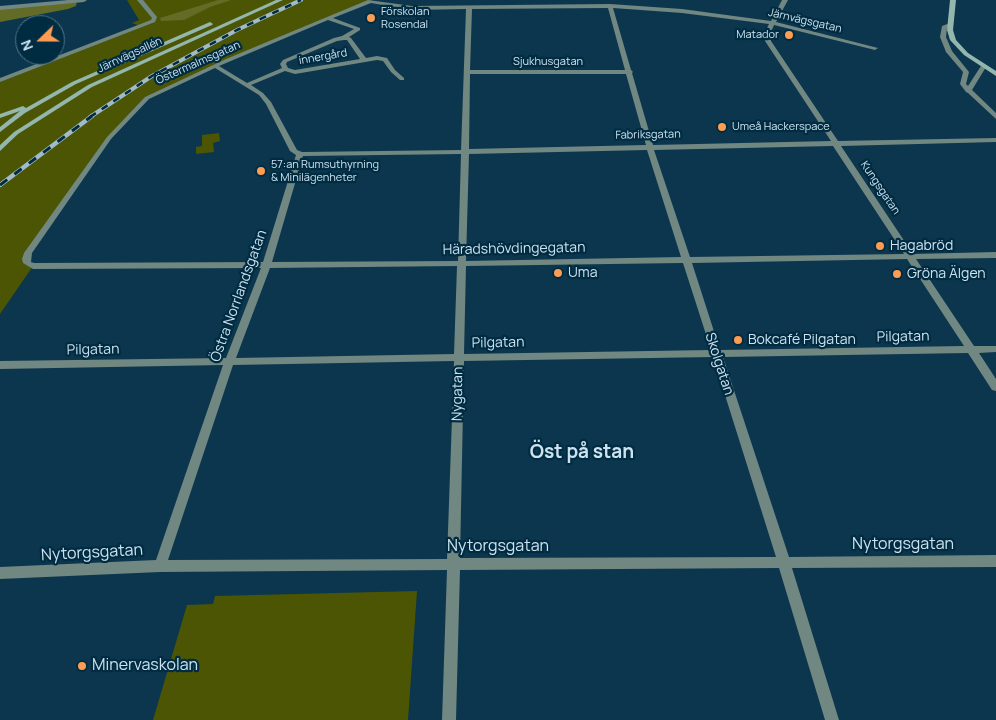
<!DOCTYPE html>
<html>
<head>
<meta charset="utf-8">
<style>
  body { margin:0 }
  #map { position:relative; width:996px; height:720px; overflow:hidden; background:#0c364d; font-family:Manrope,sans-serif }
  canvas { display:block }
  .north { position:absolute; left:15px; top:15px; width:50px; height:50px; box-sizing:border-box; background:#002c42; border:1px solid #527588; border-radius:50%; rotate:248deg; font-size:14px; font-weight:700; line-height:20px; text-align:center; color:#cde2f0 }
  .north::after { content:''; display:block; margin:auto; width:18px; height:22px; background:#fc9d52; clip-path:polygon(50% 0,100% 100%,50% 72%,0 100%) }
</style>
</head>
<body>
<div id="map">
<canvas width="996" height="720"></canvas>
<div class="north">N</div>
</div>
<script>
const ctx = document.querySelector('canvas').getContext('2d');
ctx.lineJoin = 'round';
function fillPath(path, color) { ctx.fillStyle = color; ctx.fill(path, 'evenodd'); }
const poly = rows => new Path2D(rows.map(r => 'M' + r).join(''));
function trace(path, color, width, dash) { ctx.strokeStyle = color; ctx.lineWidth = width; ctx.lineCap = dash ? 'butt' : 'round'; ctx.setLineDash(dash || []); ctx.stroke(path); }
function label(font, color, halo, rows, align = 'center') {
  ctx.font = font + ' Manrope,sans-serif'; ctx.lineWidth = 4.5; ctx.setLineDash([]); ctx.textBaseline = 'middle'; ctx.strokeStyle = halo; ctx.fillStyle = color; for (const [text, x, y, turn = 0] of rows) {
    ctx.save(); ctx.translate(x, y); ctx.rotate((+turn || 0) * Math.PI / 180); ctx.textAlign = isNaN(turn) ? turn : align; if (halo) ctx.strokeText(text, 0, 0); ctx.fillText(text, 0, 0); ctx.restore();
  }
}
fillPath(poly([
  [127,0,373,0,298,30,147,98,109,138,26,259,33,266,0,314,0,80,140,26,132,23,139,20],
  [219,133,220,141,213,143,214,152,196,154,196,147,202,146,202,135],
  [417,591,408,720,153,720,187,605,213,604,215,596]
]), '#4c5503');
fillPath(poly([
  [218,0,231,0,210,7,184,20,161,21,160,18],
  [77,1,76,6,68,9,0,22,0,8]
]), '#626c26');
fillPath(poly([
  [68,0,87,0,84,2,0,10,0,6,68,0],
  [137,0,143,0,157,17,155,22,0,82,0,78,151,20,152,18,137,0],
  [368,0,412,6,610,4,682,9,771,21,782,0,788,0,776,22,878,48,875,50,774,25,771,32,771,41,838,141,996,138,996,142,841,146,913,254,996,252,996,258,916,259,974,346,996,346,996,352,979,353,996,379,996,391,992,390,968,353,723,357,789,557,996,555,996,567,792,568,839,720,825,720,779,568,460,570,456,720,442,720,447,570,160,572,0,579,0,567,156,560,223,365,0,369,0,361,226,358,261,268,33,269,23,263,22,259,24,253,107,137,145,97,226,59,368,0],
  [371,3,412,10,466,9,461,150,302,152,297,150,271,102,263,93,251,85,285,71,295,74,377,60,383,61,391,72,400,80,404,80,404,78,395,70,387,58,377,56,366,58,351,38,349,37,360,30,360,28,333,18,371,3],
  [608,8,625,70,470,70,472,9,608,8],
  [613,8,682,13,769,24,765,32,765,41,831,141,653,145,632,73,633,72,631,70,613,8],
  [328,20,354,29,342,36,334,38,283,60,280,64,282,68,247,83,219,66,328,20],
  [344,40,347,40,360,59,295,70,288,68,286,64,287,62,337,41,344,40],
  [215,68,259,95,266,104,290,151,296,155,263,262,34,263,31,262,32,253,111,139,149,99,215,68],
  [470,74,626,74,646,145,469,149,470,74],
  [833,146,904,254,690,257,654,150,833,146],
  [647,150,681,257,466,261,469,154,647,150],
  [461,154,458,261,272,262,303,156,461,154],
  [907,259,964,346,720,350,692,263,907,259],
  [683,263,711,350,464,354,466,266,683,263],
  [457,266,454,354,236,358,270,268,457,266],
  [713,357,776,557,460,558,464,361,713,357],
  [454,361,447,559,168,560,233,365,454,361],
  [950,23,953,25,947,28,946,37,952,51,969,72,966,84,968,86,981,66,986,67,972,90,996,113,996,119,968,93,966,92,960,84,963,72,946,52,940,37,942,26,950,23]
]), '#718781');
fillPath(poly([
  [276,0,283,0,92,87,18,134,0,151,0,145,14,132,88,85,276,0],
  [950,0,956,0,953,30,956,40,968,53,996,71,996,76,964,55,950,40,947,30,950,0],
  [210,22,213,24,212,25,76,84,25,113,0,132,0,127,20,111,0,118,0,114,23,106,26,108,72,82,210,22]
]), '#93b6ad');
const railFar1 = poly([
  [90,117,152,76,237,30,301,0]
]);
const rail = poly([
  [0,185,92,116]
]);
trace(railFar1, '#a2bbcb', 4);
trace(rail, '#a2bbcb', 4.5);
trace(railFar1, '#002c42', 2.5, [7]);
trace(rail, '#002c42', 3, [9]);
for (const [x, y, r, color] of [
  [371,18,5,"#fc9d52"],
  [789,35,5,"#fc9d52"],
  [722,127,5,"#fc9d52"],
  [261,171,5,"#fc9d52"],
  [880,246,5,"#fc9d52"],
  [558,273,5,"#fc9d52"],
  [897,274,5,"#fc9d52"],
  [738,340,5,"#fc9d52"],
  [82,666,5,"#fc9d52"]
]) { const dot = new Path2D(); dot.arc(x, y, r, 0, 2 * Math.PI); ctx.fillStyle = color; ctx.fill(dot); trace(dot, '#002c42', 2); }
label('11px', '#cde2f0', '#002c42', [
  ["Förskolan",381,12],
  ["Rosendal",381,25],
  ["Matador",779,35,"right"],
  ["Umeå Hackerspace",732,127],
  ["57:an Rumsuthyrning",271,165],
  ["& Minilägenheter",271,178]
], 'left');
label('11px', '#cde2f0', '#002c42', [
  ["Järnvägsgatan",805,21,13],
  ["Järnvägsallén",130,55,-25],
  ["innergård",323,57,-10],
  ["Sjukhusgatan",548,62],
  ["Östermalmsgatan",198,63,-24],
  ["Fabriksgatan",648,135,-1],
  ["Kungsgatan",880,188,56]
]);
label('14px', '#cde2f0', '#002c42', [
  ["Hagabröd",890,246],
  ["Uma",568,273],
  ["Gröna Älgen",907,274],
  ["Bokcafé Pilgatan",748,340]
], 'left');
label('14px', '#cde2f0', '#002c42', [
  ["Häradshövdingegatan",514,249,-1],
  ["Östra Norrlandsgatan",239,296,-70],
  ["Pilgatan",903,337,-1],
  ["Pilgatan",498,343,-1],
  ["Pilgatan",93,350,-1],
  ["Skolgatan",719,364,72],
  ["Nygatan",458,394,-89]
]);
label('16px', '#cde2f0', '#002c42', [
  ["Nytorgsgatan",903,545],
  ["Nytorgsgatan",498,547],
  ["Nytorgsgatan",92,553,-3]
]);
label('16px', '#cde2f0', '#002c42', [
  ["Minervaskolan",92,666]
], 'left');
label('bold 19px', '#cde2f0', '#002c42', [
  ["Öst på stan",582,453]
]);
</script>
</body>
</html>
